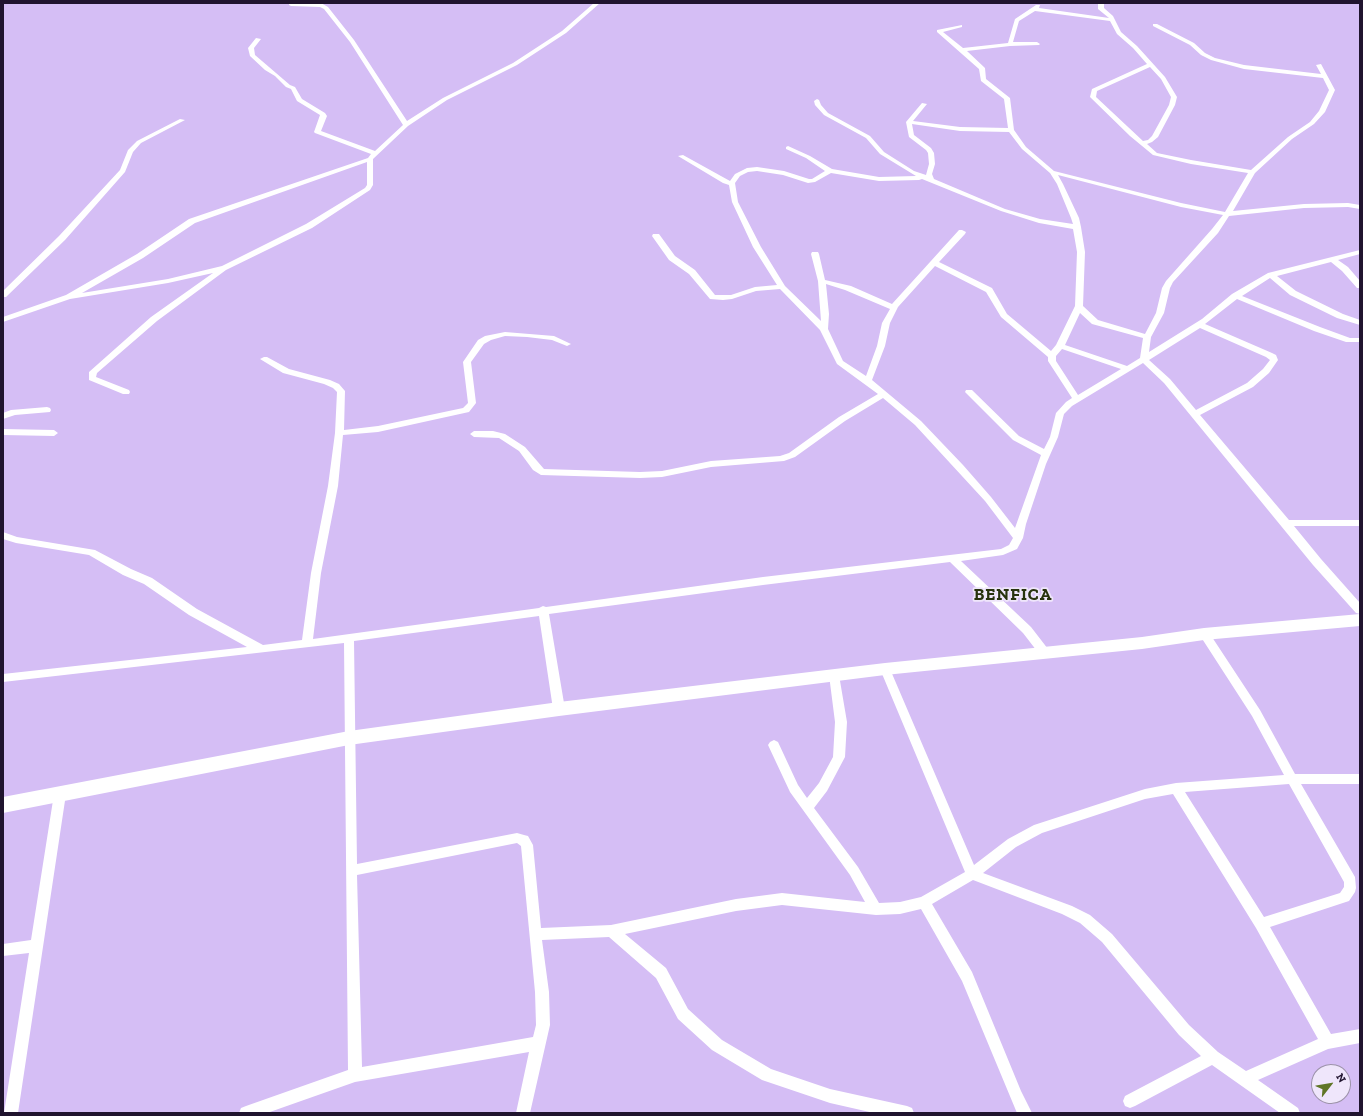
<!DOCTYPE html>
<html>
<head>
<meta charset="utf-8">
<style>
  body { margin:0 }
  #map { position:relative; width:1363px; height:1116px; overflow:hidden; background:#d5bef5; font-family:"Zilla Slab",serif }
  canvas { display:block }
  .frame { position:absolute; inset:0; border:4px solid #20142e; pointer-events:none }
  .north { position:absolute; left:1311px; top:1064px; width:40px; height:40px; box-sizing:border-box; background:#efe6fb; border:1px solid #9c92a9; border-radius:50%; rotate:59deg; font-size:11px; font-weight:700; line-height:16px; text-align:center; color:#20142e }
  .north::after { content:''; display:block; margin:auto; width:14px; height:18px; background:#607627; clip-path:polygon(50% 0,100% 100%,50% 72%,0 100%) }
</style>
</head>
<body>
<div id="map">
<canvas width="1363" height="1116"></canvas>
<div class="frame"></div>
<div class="north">N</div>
</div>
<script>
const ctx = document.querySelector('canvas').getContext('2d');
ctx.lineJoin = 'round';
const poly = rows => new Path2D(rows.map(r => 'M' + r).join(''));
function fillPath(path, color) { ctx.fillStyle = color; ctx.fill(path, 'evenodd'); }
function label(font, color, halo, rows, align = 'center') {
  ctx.font = font + ' "Zilla Slab",serif'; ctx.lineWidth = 3.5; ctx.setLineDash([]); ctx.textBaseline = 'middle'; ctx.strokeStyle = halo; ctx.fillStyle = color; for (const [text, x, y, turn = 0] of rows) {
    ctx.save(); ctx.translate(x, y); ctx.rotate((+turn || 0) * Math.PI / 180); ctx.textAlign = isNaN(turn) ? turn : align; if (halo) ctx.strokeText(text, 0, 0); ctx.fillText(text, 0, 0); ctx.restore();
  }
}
fillPath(poly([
  [289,3,321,3,328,7,354,40,407,121,443,98,513,63,562,31,594,3,600,3,566,33,517,65,447,100,408,126,373,159,373,185,370,190,312,228,226,270,157,321,97,373,96,377,129,390,130,392,129,394,123,394,89,380,89,372,151,317,213,273,168,283,70,299,3,322,3,317,66,295,137,254,189,219,368,158,371,154,315,133,314,132,320,115,297,101,291,89,286,87,275,76,265,70,250,56,248,48,256,38,261,39,254,48,255,55,290,85,295,87,302,99,325,113,327,116,321,131,375,151,403,125,350,42,324,9,320,7,291,6,289,5,289,3],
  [367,162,367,185,365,188,306,224,222,266,168,279,82,293,143,258,195,223,367,162],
  [1098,3,1104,3,1104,8,1113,16,1121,32,1137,46,1165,77,1177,97,1175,105,1158,137,1152,142,1147,144,1157,153,1191,160,1251,170,1288,137,1310,122,1319,111,1329,90,1323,78,1244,69,1211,60,1201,55,1190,45,1153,26,1153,24,1157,24,1194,43,1205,53,1215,58,1244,65,1321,74,1316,65,1321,64,1335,90,1325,112,1314,124,1292,139,1255,173,1233,211,1304,204,1348,203,1360,205,1360,209,1348,207,1304,208,1229,216,1218,233,1173,282,1170,288,1164,313,1151,337,1149,352,1202,319,1232,294,1268,273,1360,250,1360,254,1338,260,1348,267,1360,281,1360,288,1357,288,1342,271,1331,262,1277,276,1296,291,1343,314,1360,320,1360,325,1337,318,1290,295,1270,278,1242,296,1320,327,1350,338,1360,338,1360,342,1346,342,1314,331,1237,299,1205,324,1272,353,1276,355,1278,360,1269,373,1253,387,1200,415,1289,520,1360,520,1360,526,1294,526,1321,559,1360,603,1360,614,1356,613,1313,565,1164,383,1143,363,1072,406,1064,414,1058,437,1046,464,1026,524,1023,538,1017,549,1003,555,961,561,1031,627,1048,649,1049,652,1048,655,1044,656,1040,655,1023,633,950,562,763,585,549,614,565,709,563,712,559,714,555,712,553,709,539,616,354,641,357,864,517,833,524,835,528,836,533,845,541,928,611,925,736,899,782,893,865,902,850,875,790,792,768,745,770,742,774,740,778,742,798,785,807,798,819,783,833,757,835,722,829,675,830,672,834,671,838,672,839,675,847,722,845,757,827,791,814,808,858,867,879,903,900,902,921,897,965,872,880,669,881,666,885,665,889,666,890,669,974,865,1008,839,1034,825,1145,789,1176,783,1284,775,1252,716,1199,634,1200,631,1204,630,1208,631,1260,710,1295,774,1360,774,1360,784,1301,784,1355,877,1356,888,1355,892,1349,901,1270,927,1331,1034,1360,1029,1360,1043,1328,1049,1258,1080,1298,1108,1300,1113,1280,1113,1212,1065,1135,1106,1130,1108,1125,1106,1123,1101,1125,1096,1201,1056,1179,1035,1102,942,1080,923,1062,914,973,880,932,904,972,972,1021,1091,1032,1113,1017,1113,962,981,921,909,900,914,876,915,782,905,736,911,625,934,666,968,688,1009,722,1040,771,1069,830,1089,907,1106,912,1108,914,1113,874,1113,830,1103,762,1080,712,1050,678,1019,656,978,609,937,542,940,549,992,550,1025,530,1113,516,1113,529,1052,355,1082,267,1113,239,1113,241,1108,246,1106,348,1070,344,643,3,682,3,674,247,647,189,615,144,584,123,575,89,555,16,543,3,539,3,532,17,537,95,550,131,569,152,578,197,609,263,645,302,640,311,573,328,486,335,433,337,392,333,388,324,384,283,373,260,359,264,357,267,357,289,369,330,380,339,384,345,391,344,430,378,426,463,408,468,403,463,362,478,340,485,336,505,332,554,336,571,344,567,346,552,340,527,337,505,336,491,340,484,344,471,362,476,403,469,412,378,432,343,435,338,486,321,573,313,639,539,608,543,606,546,607,763,577,1001,549,1009,545,1013,538,985,501,915,425,883,398,845,421,795,457,784,461,711,467,662,477,640,478,541,475,533,470,519,451,499,438,474,437,470,434,474,431,493,431,505,434,525,447,544,469,640,472,662,471,711,461,780,456,789,453,839,417,878,394,837,364,820,330,780,289,756,291,732,299,723,300,710,299,689,274,669,260,652,236,653,234,659,234,675,256,695,270,715,295,731,295,755,287,777,285,753,247,732,202,729,185,723,183,678,156,683,155,730,181,735,174,747,168,757,167,784,171,809,179,812,179,825,171,806,158,786,149,786,147,788,146,810,156,832,169,879,177,916,176,880,154,866,138,824,115,815,105,814,101,817,99,819,100,821,105,828,113,870,136,884,152,914,171,926,175,929,164,928,153,926,150,909,137,906,122,922,103,927,104,913,121,960,127,1008,128,1004,99,981,81,979,69,937,32,937,30,962,25,962,27,943,32,963,48,1008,43,1015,19,1036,5,1040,5,1039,8,1109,18,1098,9,1098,3],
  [1035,11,1110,21,1117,34,1133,48,1147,64,1092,89,1090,97,1130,136,1153,155,1191,164,1248,173,1225,212,1181,203,1054,171,1026,147,1014,130,1010,98,986,79,985,68,967,51,1010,46,1039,45,1040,44,1037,42,1013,42,1019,21,1035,11],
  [1150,67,1161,79,1171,97,1169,105,1152,136,1148,140,1143,141,1096,97,1097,91,1150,67],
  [912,124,960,131,1009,132,1022,149,1050,173,1057,184,1071,218,1073,224,1040,219,1005,209,934,179,932,174,935,164,934,153,931,148,914,135,912,124],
  [757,171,783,175,808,183,815,182,831,173,879,181,919,180,922,179,1001,211,1039,223,1073,229,1077,252,1075,306,1056,345,1051,351,1013,319,1007,314,992,288,939,262,965,234,966,232,962,230,959,230,892,304,851,286,825,280,819,254,818,252,812,252,811,254,818,281,821,321,785,286,761,247,738,202,735,183,740,176,748,172,757,171],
  [1058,175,1181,207,1223,215,1212,229,1166,281,1162,288,1156,313,1145,334,1098,320,1083,306,1085,252,1081,227,1079,218,1063,184,1058,175],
  [935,266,986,292,1001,317,1048,357,1048,361,1072,398,1066,402,1056,413,1050,437,1044,449,1019,436,972,390,966,390,965,392,1013,440,1041,455,1015,528,991,497,963,465,921,421,872,380,885,346,890,323,898,307,935,266],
  [826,284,845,290,890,309,882,323,877,346,866,376,843,361,828,329,829,314,826,284],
  [1080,313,1092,324,1143,338,1140,358,1127,366,1065,345,1080,313],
  [1200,328,1266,357,1270,360,1263,369,1247,383,1196,410,1170,379,1149,360,1200,328],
  [1062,349,1121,369,1078,395,1056,361,1056,356,1062,349],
  [1289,784,1344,882,1344,887,1340,893,1264,917,1185,792,1289,784],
  [1173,794,1256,928,1318,1039,1246,1071,1218,1052,1189,1025,1112,934,1090,915,1072,906,983,873,1016,847,1042,833,1145,799,1173,794],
  [517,843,521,846,535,992,536,1025,533,1037,362,1067,357,875,517,843],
  [180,119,185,120,141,143,133,152,125,172,65,240,6,297,3,297,3,291,59,236,120,170,128,150,137,141,180,119],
  [47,407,50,408,51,410,50,412,15,415,3,419,3,413,11,410,47,407],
  [3,429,54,430,58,433,54,436,3,435,3,429],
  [60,789,64,790,66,794,18,1113,4,1113,29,953,3,956,3,944,31,940,54,794,56,790,60,789]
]), '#fff');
fillPath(poly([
  [1360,614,1360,626,1204,640,1142,649,885,675,559,716,349,745,3,813,3,797,349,731,559,702,885,663,1142,637,1204,628,1360,614]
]), '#fff');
ctx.letterSpacing = '1px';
label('bold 17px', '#28330e', '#efe6fb', [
  ["BENFICA",1013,595]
]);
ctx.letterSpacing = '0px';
</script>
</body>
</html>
